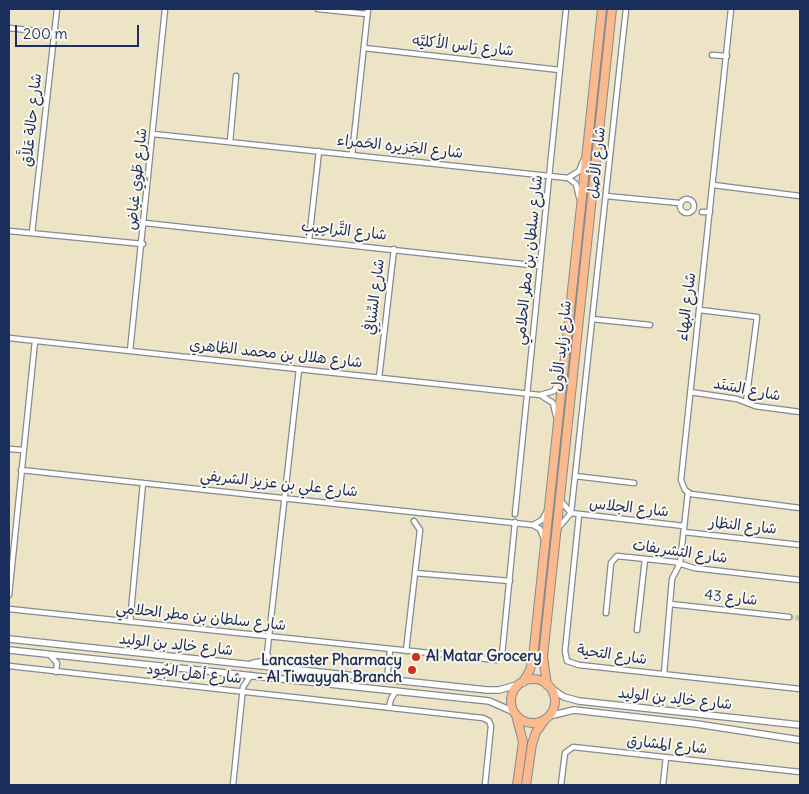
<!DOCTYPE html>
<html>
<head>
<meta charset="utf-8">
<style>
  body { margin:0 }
  #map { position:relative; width:809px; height:794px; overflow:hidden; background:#ece4c5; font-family:Delius,sans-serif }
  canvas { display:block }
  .frame { position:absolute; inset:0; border:10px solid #1b2f5e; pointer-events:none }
  .scale { position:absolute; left:15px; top:25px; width:124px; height:22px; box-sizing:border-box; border:2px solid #1b2f5e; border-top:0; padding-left:6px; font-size:15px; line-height:18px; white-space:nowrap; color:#1b2f5e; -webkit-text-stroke:4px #fbf7ec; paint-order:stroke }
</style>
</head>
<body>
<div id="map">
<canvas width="809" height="794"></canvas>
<div class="frame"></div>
<div class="scale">200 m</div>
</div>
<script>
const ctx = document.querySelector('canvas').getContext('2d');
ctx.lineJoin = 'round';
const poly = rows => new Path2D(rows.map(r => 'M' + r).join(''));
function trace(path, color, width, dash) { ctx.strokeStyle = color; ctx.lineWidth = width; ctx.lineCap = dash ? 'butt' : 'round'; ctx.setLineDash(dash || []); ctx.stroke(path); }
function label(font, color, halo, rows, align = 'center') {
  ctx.font = font + ' Delius,"Playpen Sans Arabic",sans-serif'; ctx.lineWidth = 4; ctx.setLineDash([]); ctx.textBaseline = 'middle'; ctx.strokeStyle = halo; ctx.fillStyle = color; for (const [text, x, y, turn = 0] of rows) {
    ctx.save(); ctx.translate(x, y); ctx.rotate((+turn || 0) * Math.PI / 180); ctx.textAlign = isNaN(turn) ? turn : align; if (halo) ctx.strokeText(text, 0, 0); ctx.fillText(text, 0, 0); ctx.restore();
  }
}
trace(poly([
  [789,617,800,618]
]), '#c2c0b0', 4.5, [4.5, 2]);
const minor = poly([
  [318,9,367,14],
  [731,9,681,480,685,490,691,494,800,508],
  [9,28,55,33],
  [364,48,560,70],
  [712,55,727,56],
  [153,134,568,178,579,171,583,161],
  [230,142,236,76],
  [352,155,368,9],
  [568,178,576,184,579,197],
  [713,185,800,196],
  [606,196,679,203],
  '680 206a7 7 0 1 1 14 0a7 7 0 1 1-14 0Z',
  [702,212,710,212],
  [145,223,540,266],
  [9,231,143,244],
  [32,233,57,9],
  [309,240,319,151],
  [700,310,757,317,746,402],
  [592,319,650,325],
  [9,338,540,395,554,391,560,378],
  [130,351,165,9],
  [379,378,394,249],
  [690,392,737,399,755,406,800,412],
  [542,396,553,403,556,416],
  [9,449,23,450],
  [21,470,533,525,542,520,546,513],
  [575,476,634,483],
  [561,501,571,513,684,526],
  [571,513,626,9],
  [515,514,566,9],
  [579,515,565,651,567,661,579,665,800,689],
  [533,525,540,529,544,539],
  [559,527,571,513],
  [684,532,800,545],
  [415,573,510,581],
  [9,595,35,341],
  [670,604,789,617],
  [9,609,497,660,502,655,515,522],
  [606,613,611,563,617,556,675,562,694,568,800,580],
  [130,622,143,483],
  [637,630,645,559],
  [406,651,420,530,414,521],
  [267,654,271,662,279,667],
  [50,655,57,663,56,672],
  [252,663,262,661,267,654,299,369],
  [9,666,483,718,489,721,491,726,485,785],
  [664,674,672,579,680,563,688,492],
  [387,680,390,650],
  [389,707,391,699,396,691],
  [233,785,243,687,251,675],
  [561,785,565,753,573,747,800,772],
  [663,785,666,757]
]);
const tertiary = poly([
  [9,639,487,690,499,690,520,684],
  [9,650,489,701,514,712],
  [551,688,564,697,579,701,800,725],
  [549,716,574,710,697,724,800,740]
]);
const primary = poly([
  '511 701a22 22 0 1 1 44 0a22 22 0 1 1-44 0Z',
  [523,682,530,670,533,657,602,9],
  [547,685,543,657,612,9],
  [516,715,523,742,517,785],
  [526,785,532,744,536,732,544,721]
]);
trace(minor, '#848a92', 7);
trace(tertiary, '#848a92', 8);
trace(primary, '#848a92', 10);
trace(minor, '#fff', 4.5);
trace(tertiary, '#fff', 5.5);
trace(primary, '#fbba8d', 8);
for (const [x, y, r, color] of [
  [416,657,5,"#c8321e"],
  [412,670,5,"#c8321e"]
]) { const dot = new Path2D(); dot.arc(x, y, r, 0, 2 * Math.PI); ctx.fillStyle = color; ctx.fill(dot); trace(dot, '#fbf7ec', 2); }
label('15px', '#1b2f5e', '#fbf7ec', [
  ["شارع رَاس الأكليَّه",463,46,6],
  ["شارع حالة عَلاَّق",32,120,-84],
  ["شارع الجَزيره الحَمراء",400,147,6],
  ["شارع الأصل",597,163,-84],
  ["شارع طَوِي غياض",137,179,-84],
  ["شارع التَّراحِيب",344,231,6],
  ["شارع سلطان بن مطر الحلامي",529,260,-84],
  ["شارع السِّنافِي",375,297,-83],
  ["شارع البهاء",687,307,-83],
  ["شارع زايد الأول",562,346,-84],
  ["شارع هلال بن محمد الظاهري",276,354,6],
  ["شارع السَنَد",747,390,11],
  ["شارع علي بن عزيز الشريفي",279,484,6],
  ["شارع الجلاس",629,508,6],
  ["شارع النظار",743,526,6],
  ["شارع التشريفات",680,552,8],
  ["شارع 43",731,598,6],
  ["شارع سلطان بن مطر الحلامي",201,617,6],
  ["شارع خالِد بن الوليد",176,645,6],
  ["شارع التحية",612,655,8],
  ["شارع أهل الجُود",194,674,6],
  ["شارع خالِد بن الوليد",675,699,6],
  ["شارع المشارق",667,745,6]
]);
label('bold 15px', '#1b2f5e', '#fbf7ec', [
  ["Al Matar Grocery",426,657],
  ["Lancaster Pharmacy",402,661,"right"],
  ["- Al Tiwayyah Branch",402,678,"right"]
], 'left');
</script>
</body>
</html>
